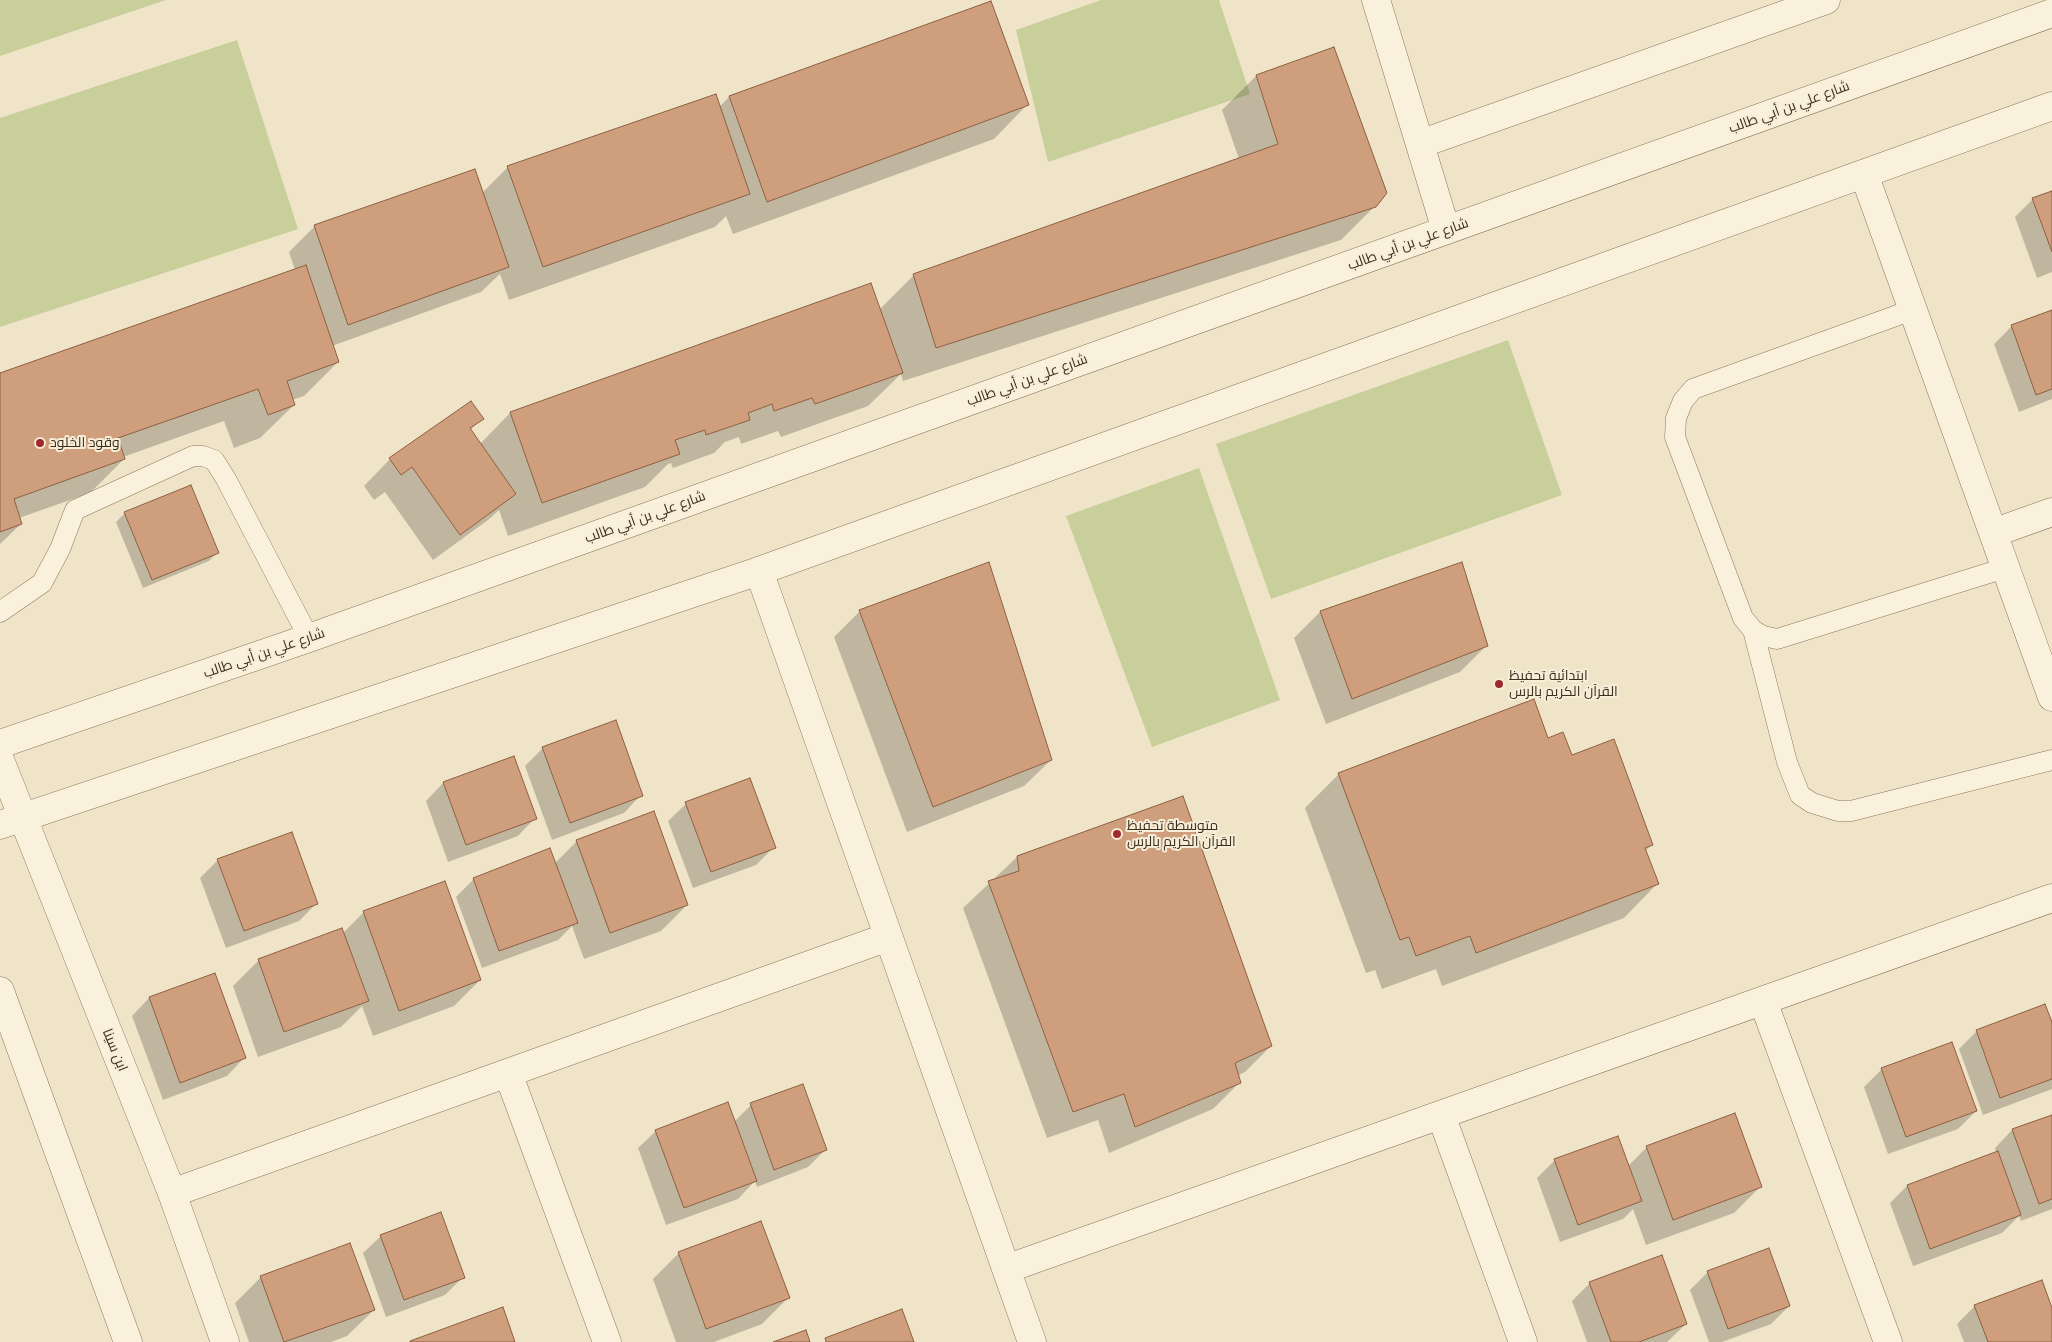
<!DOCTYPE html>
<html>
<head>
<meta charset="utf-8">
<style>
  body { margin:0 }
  canvas { display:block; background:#f0e4c8 }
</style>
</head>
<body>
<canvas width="2052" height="1342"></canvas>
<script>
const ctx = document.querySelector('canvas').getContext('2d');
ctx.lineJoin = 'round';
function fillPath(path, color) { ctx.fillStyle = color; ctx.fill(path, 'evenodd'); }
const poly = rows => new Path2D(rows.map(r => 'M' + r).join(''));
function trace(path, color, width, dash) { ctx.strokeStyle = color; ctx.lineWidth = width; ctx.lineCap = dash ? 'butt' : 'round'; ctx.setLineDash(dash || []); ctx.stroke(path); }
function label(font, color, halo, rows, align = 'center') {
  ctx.font = font + ' "Playfair Display",Cairo,serif'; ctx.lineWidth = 4; ctx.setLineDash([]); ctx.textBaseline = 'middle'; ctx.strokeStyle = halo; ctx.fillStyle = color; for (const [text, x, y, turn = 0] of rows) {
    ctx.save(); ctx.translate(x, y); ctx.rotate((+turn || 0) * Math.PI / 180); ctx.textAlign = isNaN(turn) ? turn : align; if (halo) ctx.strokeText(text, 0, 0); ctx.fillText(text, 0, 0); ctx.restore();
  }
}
fillPath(poly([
  [0,0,166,0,0,56],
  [1101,0,1219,0,1250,94,1048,162,1016,30],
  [237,40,298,229,0,327,0,118],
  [1508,340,1562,495,1271,599,1216,444],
  [1199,468,1280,700,1152,747,1066,516]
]), '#c9cf9b');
fillPath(poly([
  [990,2,1027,105,994,139,733,234,726,216,715,227,509,300,500,274,481,292,332,346,338,362,304,396,292,400,294,405,260,438,234,448,224,421,123,457,124,459,90,493,19,518,21,524,0,544,0,375,295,270,289,252,315,226,482,193,508,167,719,107,729,97],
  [1333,49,1375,206,1341,240,903,381,901,374,868,406,781,437,778,431,741,444,739,437,725,442,714,453,673,468,671,463,668,464,645,487,508,536,499,510,488,520,433,560,385,492,374,500,364,486,390,459,471,402,482,419,470,430,480,444,510,413,879,310,914,275,1239,159,1222,110,1256,76],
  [2052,192,2052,272,2037,278,2015,217,2033,199],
  [2052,311,2052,399,2019,412,1994,344,2012,326],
  [125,513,217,553,209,561,143,588,116,522],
  [1461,564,1487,645,1460,672,1326,724,1294,638,1320,612],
  [860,611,1051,760,1024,786,907,832,834,637],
  [1547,739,1571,757,1652,845,1645,851,1657,884,1624,918,1442,986,1436,969,1382,989,1375,970,1366,973,1305,808,1339,774],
  [543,748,641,795,624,813,552,840,525,766],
  [443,783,535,818,518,836,448,862,426,801],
  [686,804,774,847,756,865,693,888,668,821],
  [577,841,687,905,661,931,584,959,572,926,558,940,482,968,456,897,474,879,555,863],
  [1017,857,1271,1046,1245,1072,1237,1076,1239,1083,1213,1109,1109,1153,1098,1120,1047,1138,963,908],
  [218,860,317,903,299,921,226,948,200,878],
  [364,912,480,980,454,1006,373,1036,362,1006,341,1027,258,1057,233,986,259,960,343,933],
  [214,975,244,1058,227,1076,163,1100,132,1016,149,998],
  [2052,1026,2052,1089,1983,1115,1959,1049,1977,1031],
  [1882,1069,1976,1111,1958,1129,1888,1154,1864,1087],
  [751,1105,825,1150,808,1167,757,1187,755,1181,738,1199,666,1225,638,1148,656,1131,734,1122],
  [2052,1116,2052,1209,2021,1221,2019,1216,2002,1233,1913,1266,1890,1203,1907,1186,1996,1153,1995,1148,2012,1130],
  [1647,1147,1760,1187,1734,1213,1646,1245,1633,1209,1623,1219,1560,1242,1537,1178,1555,1160,1628,1166],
  [381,1236,463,1277,445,1295,386,1317,363,1253],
  [679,1253,788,1298,762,1324,714,1342,676,1342,653,1279],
  [1708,1272,1789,1306,1771,1324,1722,1342,1709,1342,1690,1290],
  [261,1277,374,1310,347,1336,331,1342,249,1342,235,1303],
  [1590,1283,1686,1324,1667,1342,1587,1342,1572,1301],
  [1975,1306,2052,1312,2052,1342,1964,1342,1957,1324]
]), '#0003');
const building = poly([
  [991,1,1029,105,767,202,729,96,991,1],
  [1334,47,1387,193,1376,207,936,348,913,274,1278,144,1256,75,1334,47],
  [716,94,750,194,543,267,507,166,716,94],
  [475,169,509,267,348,325,314,225,475,169],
  [2052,191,2052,252,2032,198,2052,191],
  [306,265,339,362,287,381,295,405,268,415,258,389,118,438,125,459,14,499,22,524,0,532,0,373,306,265],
  [871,283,903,373,815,404,812,398,774,411,772,404,748,413,750,420,706,435,705,430,675,440,680,454,542,503,510,412,871,283],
  [2052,310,2052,389,2036,395,2011,325,2052,310],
  [471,401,484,419,470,428,516,494,460,535,412,467,401,475,389,458,471,401],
  [191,485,219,553,152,580,124,512,191,485],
  [989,562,1052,760,933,807,859,610,989,562],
  [1462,562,1488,646,1352,699,1320,611,1462,562],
  [1534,699,1548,738,1563,732,1572,755,1614,739,1653,845,1645,848,1659,884,1476,953,1470,936,1416,956,1409,937,1400,940,1338,773,1534,699],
  [616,720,643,796,570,823,542,747,616,720],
  [514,756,537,819,466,845,443,782,514,756],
  [750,778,776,848,711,872,685,802,750,778],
  [1183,796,1272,1046,1235,1063,1241,1083,1135,1127,1124,1094,1073,1112,988,881,1019,871,1017,856,1183,796],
  [654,811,688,905,610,933,576,840,654,811],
  [292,832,318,904,244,931,217,859,292,832],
  [550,848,578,923,499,951,473,878,550,848],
  [445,881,481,980,399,1011,363,911,445,881],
  [342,928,369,1001,284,1032,258,959,342,928],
  [215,973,246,1058,180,1083,149,997,215,973],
  [2045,1004,2052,1022,2052,1079,2000,1098,1976,1030,2045,1004],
  [1952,1042,1977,1111,1906,1137,1881,1068,1952,1042],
  [803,1084,827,1150,774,1170,750,1103,803,1084],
  [728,1102,757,1181,684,1208,655,1130,728,1102],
  [1735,1113,1762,1187,1673,1220,1646,1146,1735,1113],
  [2052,1115,2052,1199,2039,1204,2012,1129,2052,1115],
  [1618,1136,1642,1201,1578,1225,1554,1159,1618,1136],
  [1998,1151,2021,1215,1930,1249,1907,1185,1998,1151],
  [441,1212,465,1278,404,1300,380,1235,441,1212],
  [761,1221,790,1298,706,1329,678,1252,761,1221],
  [350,1243,375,1310,284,1342,260,1276,350,1243],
  [1769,1248,1790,1306,1728,1329,1707,1271,1769,1248],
  [1662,1255,1687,1324,1639,1342,1611,1342,1589,1282,1662,1255],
  [2042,1280,2052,1308,2052,1342,1988,1342,1974,1305,2042,1280],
  [503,1307,515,1342,410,1342,410,1341,503,1307],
  [902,1309,914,1342,826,1342,825,1338,902,1309],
  [806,1330,810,1342,773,1342,806,1330]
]);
fillPath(building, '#cf9f7d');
trace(building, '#8d5f41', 1);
const service = poly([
  [1912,310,1693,389,1683,401,1676,418,1675,437,1743,618,1753,630,1763,636,1777,639,2005,568],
  [0,612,42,583,60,549,75,510,193,456,203,456,214,460,226,479,309,638],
  [1753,630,1787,762,1800,795,1812,803,1838,811,1851,811,2052,760]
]);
const minor = poly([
  [1376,0,1446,230],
  [1420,144,1826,0],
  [1864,174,2052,697],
  [1993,533,2052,512],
  [759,571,1032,1342],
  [1763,1001,1888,1342],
  [508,1073,607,1342],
  [1441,1115,1523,1342],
  [172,1193,888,937],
  [1006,1269,2052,898]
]);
const tertiary = poly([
  [0,744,309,638,2052,13],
  [0,760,172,1193,225,1342],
  [0,825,759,571,2052,106],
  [0,991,128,1342]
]);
trace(service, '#8d765c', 21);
trace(minor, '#8d765c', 29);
trace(tertiary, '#8d765c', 29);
trace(service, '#faf1dc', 20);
trace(minor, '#faf1dc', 28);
trace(tertiary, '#faf1dc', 28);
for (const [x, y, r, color] of [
  [40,443,5,"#9e2a2b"],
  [1499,684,5,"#9e2a2b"],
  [1117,834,5,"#9e2a2b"]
]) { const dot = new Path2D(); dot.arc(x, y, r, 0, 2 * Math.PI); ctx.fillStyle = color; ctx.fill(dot); trace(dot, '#f7eed8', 2); }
label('14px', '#3d2e20', '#f7eed8', [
  ["شارع علي بن أبي طالب",1789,107,-20],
  ["شارع علي بن أبي طالب",1408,244,-20],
  ["شارع علي بن أبي طالب",1027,380,-20],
  ["شارع علي بن أبي طالب",645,517,-20],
  ["شارع علي بن أبي طالب",264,653,-19],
  ["ابن سينا",115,1050,68]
]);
label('14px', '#3d2e20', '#f7eed8', [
  ["وقود الخلود",50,443],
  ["ابتدائية تحفيظ",1509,676],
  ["القرآن الكريم بالرس",1509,692],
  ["متوسطة تحفيظ",1127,826],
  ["القرآن الكريم بالرس",1127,842]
], 'left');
</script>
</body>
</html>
